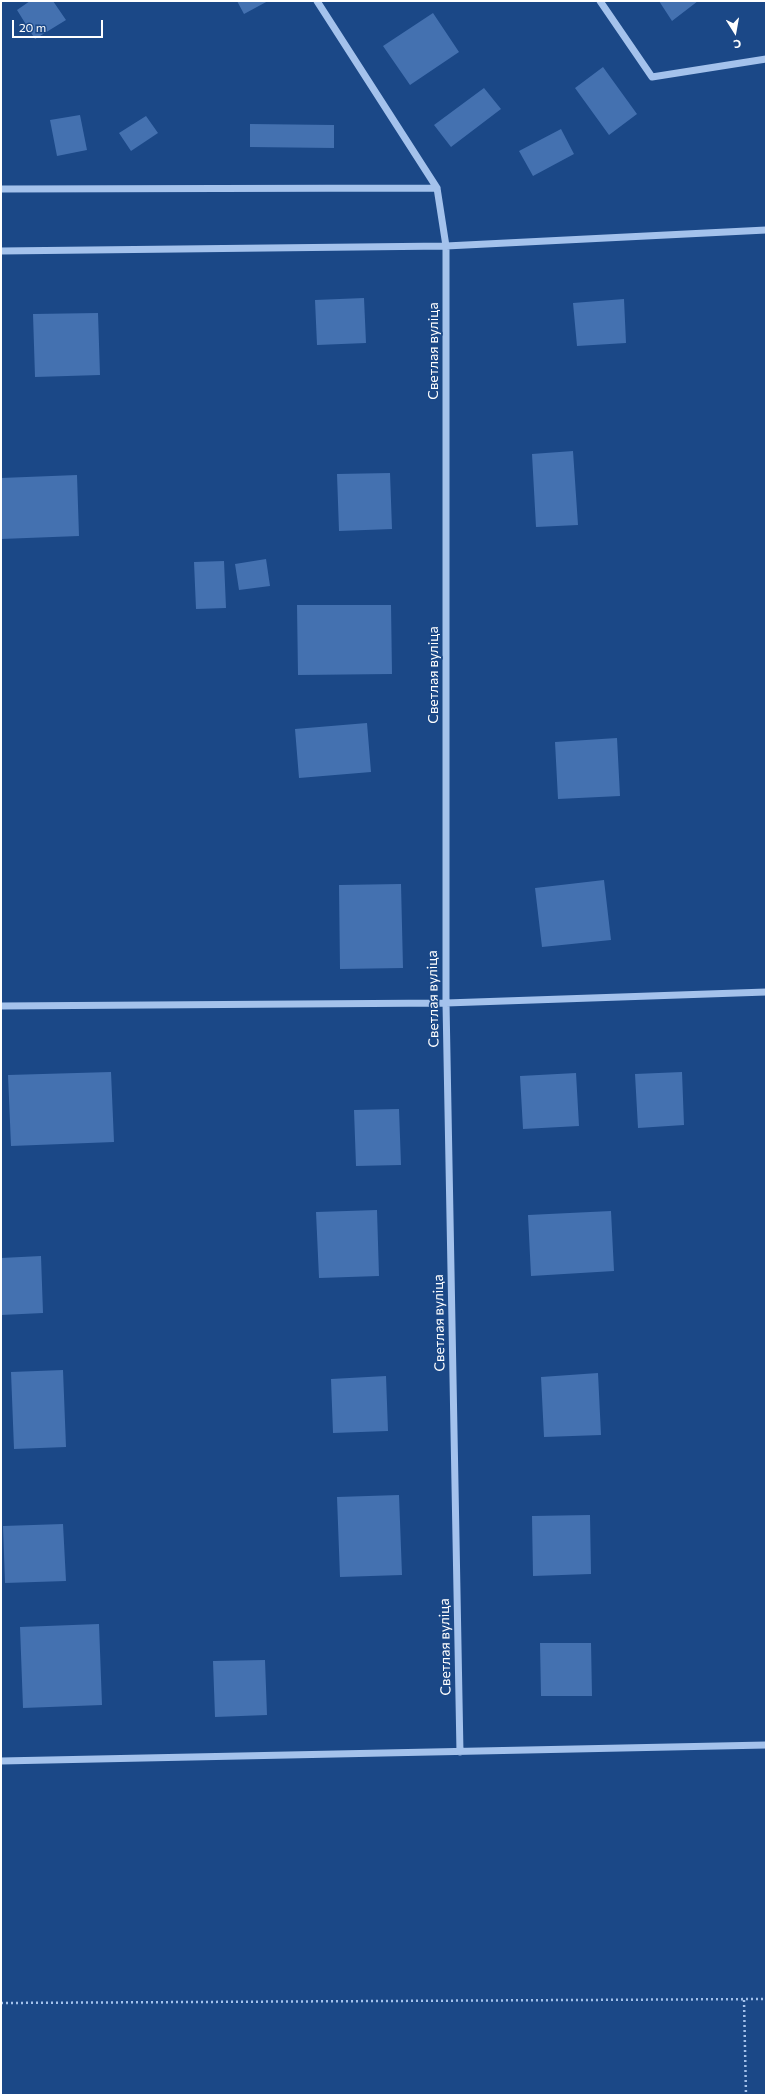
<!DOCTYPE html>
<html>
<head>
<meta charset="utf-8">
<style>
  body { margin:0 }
  #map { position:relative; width:767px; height:2096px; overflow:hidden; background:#1b4887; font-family:Commissioner,sans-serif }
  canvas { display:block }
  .frame { position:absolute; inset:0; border:2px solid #fff; pointer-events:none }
  .north { position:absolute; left:715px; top:12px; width:40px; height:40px; -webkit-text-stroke:3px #1b4887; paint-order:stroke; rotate:169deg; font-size:11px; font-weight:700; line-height:16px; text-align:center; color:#fff }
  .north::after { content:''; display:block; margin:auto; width:14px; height:18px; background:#fff; clip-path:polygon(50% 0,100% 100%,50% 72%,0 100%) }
  .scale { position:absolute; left:12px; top:20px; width:91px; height:18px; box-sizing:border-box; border:2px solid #fff; border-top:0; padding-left:5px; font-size:12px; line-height:14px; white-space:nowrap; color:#fff; -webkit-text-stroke:3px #1b4887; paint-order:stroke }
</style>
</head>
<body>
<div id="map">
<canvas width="767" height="2096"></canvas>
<div class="frame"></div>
<div class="north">С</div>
<div class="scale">20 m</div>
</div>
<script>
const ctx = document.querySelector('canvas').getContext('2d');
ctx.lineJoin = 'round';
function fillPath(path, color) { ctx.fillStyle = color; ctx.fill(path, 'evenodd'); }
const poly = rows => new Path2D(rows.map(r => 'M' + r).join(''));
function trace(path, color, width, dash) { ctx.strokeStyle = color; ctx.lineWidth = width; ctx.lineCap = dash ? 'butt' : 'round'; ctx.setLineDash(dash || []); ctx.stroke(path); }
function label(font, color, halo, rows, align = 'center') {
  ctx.font = font + ' Commissioner,sans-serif'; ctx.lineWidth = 3.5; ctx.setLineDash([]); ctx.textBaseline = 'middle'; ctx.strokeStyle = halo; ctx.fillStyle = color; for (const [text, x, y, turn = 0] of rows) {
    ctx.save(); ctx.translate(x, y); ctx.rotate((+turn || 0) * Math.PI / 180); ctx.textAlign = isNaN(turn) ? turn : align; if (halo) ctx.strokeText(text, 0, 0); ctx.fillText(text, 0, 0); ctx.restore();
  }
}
fillPath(poly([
  [30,1,53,1,66,20,35,39,17,10],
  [237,1,268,1,244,14],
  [659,1,698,1,672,21],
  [433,13,459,52,410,85,383,46],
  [603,67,637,114,609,135,575,88],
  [484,88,501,109,451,147,434,125],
  [80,115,87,150,57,156,50,120],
  [146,116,158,133,131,151,119,133],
  [250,124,334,125,334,148,250,147],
  [561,129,574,154,533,176,519,151],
  [364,298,366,343,317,345,315,300],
  [624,299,626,343,577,346,573,303],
  [98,313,100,375,35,377,33,314],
  [573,451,578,525,536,527,532,454],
  [390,473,392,529,339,531,337,474],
  [77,475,79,536,1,539,1,478],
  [266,559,270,586,239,590,235,564],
  [224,561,226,608,196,609,194,562],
  [297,605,391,605,392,674,298,675],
  [367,723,371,772,299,778,295,729],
  [617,738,620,796,558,799,555,742],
  [604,880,611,940,542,947,535,888],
  [401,884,403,968,340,969,339,885],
  [111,1072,114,1142,11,1146,8,1075],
  [682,1072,684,1125,638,1128,635,1074],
  [576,1073,579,1126,523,1129,520,1076],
  [399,1109,401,1165,356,1166,354,1110],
  [377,1210,379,1276,319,1278,316,1212],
  [611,1211,614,1271,531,1276,528,1215],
  [41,1256,43,1313,1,1315,1,1258],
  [63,1370,66,1447,14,1449,11,1372],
  [598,1373,601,1435,544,1437,541,1377],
  [386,1376,388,1431,333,1433,331,1379],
  [399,1495,402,1575,340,1577,337,1497],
  [590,1515,591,1574,533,1576,532,1516],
  [63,1524,66,1581,5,1583,3,1526],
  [99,1624,102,1705,23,1708,20,1627],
  [540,1643,591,1643,592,1696,541,1696],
  [265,1660,267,1715,215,1717,213,1661]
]), '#4471b0');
trace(poly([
  [744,2000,746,2095],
  [1,2003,766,1999]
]), '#a4c2ec', 2.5, [2, 3]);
trace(poly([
  [317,1,437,188],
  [600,1,652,77,766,59],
  [1,189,437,188,446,246,446,1003,460,1752],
  [1,251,446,246,766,230],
  [1,1006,446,1003,766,992],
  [1,1761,766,1745]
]), '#a4c2ec', 7);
label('14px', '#fff', '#1b4887', [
  ["Светлая вуліца",433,351,-90],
  ["Светлая вуліца",433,675,-90],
  ["Светлая вуліца",433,999,-91],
  ["Светлая вуліца",439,1323,-91],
  ["Светлая вуліца",445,1647,-91]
]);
</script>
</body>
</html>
